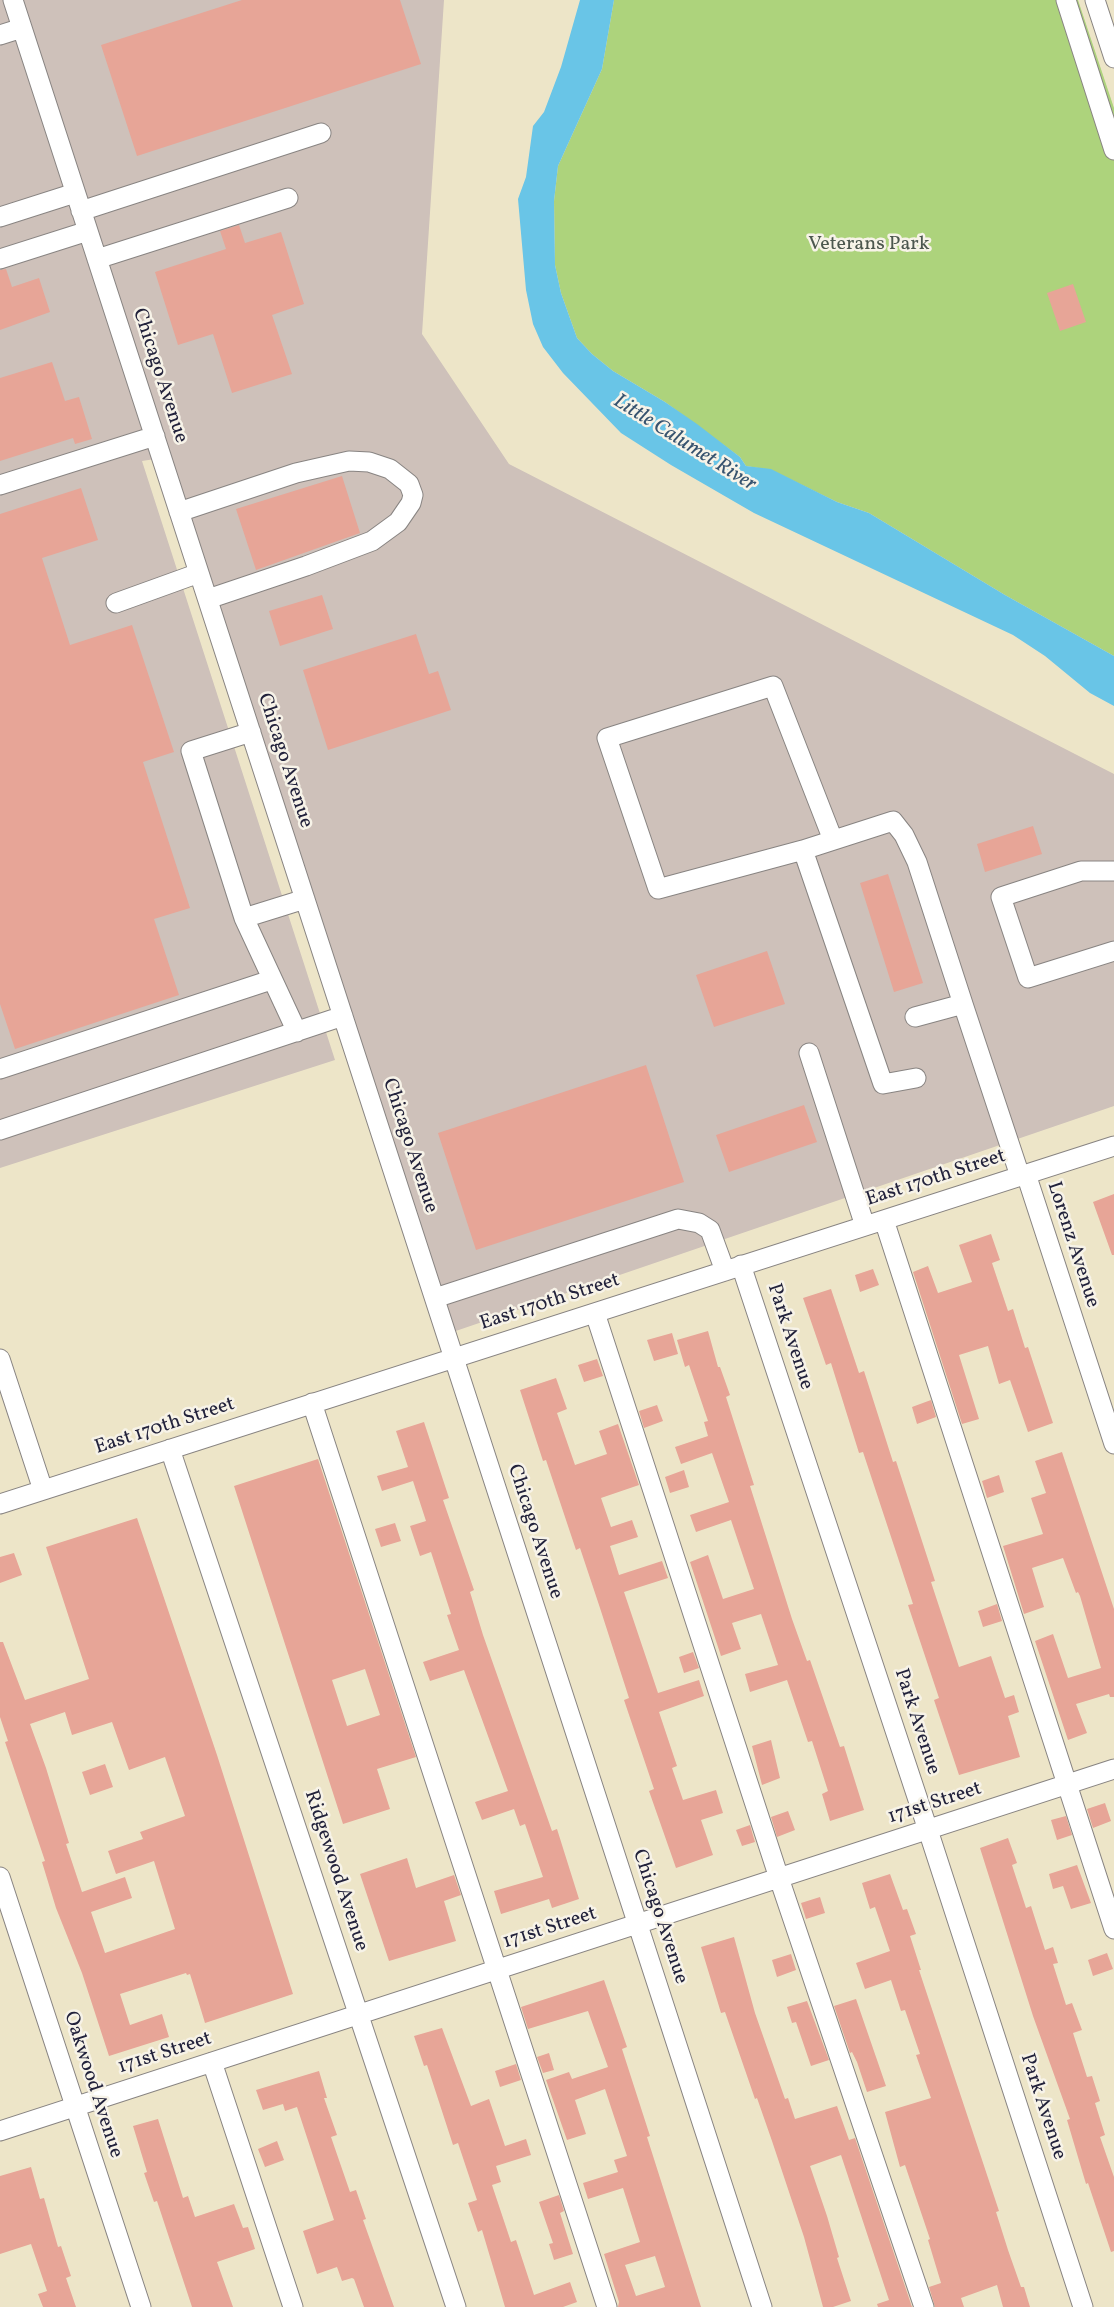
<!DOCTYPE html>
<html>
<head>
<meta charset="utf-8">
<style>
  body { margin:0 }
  canvas { display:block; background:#ede5c8 }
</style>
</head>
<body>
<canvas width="1114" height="2307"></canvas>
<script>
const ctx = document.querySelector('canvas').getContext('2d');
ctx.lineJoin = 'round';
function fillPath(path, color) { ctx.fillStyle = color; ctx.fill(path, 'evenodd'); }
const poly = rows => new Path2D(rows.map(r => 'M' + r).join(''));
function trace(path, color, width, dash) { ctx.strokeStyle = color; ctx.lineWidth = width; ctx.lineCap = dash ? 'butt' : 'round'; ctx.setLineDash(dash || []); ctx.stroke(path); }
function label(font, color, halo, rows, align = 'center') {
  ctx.font = font + ' Vollkorn,serif'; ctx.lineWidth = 5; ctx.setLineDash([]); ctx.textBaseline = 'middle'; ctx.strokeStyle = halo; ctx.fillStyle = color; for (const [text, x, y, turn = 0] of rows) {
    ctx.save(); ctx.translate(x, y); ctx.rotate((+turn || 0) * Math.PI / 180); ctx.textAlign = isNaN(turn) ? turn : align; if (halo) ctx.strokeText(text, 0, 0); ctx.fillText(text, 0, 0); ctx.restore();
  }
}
fillPath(poly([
  [0,0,444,0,422,334,509,464,1114,774,1114,1106,447,1334,161,458,142,461,335,1060,0,1168]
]), '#cec1ba');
fillPath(poly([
  [614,0,1078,0,1114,108,1114,656,1005,595,869,513,837,502,771,470,746,466,740,457,665,402,613,371,592,354,577,338,561,293,555,265,554,201,558,166,602,69]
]), '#add37c');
fillPath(poly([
  [580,0,614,0,602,69,558,166,554,201,555,265,561,293,577,338,592,354,613,371,665,402,697,424,740,457,746,466,771,469,837,502,869,513,1005,595,1114,656,1114,706,1090,693,1045,656,1013,635,754,513,671,465,621,433,563,373,543,347,533,324,526,290,518,199,526,177,533,126,544,112,561,67]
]), '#69c5e7');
fillPath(poly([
  [242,0,400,0,421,64,137,156,101,45],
  [239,225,245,243,281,232,304,304,272,315,292,374,232,393,213,334,178,345,155,272,226,249,220,231],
  [6,269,12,287,39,278,50,312,0,330,0,270],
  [1073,284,1086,322,1060,331,1047,293],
  [52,362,65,401,79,397,92,439,75,444,73,438,0,461,0,378],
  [342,476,360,533,256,570,236,509],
  [81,488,98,540,42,558,70,645,132,625,174,752,143,762,190,908,154,919,179,995,15,1049,0,1004,0,514],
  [322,595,333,629,280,646,269,611],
  [416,634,429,674,438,671,451,710,328,750,303,670],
  [1033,826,1042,854,985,872,977,844],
  [888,874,923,983,894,992,860,883],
  [767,951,785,1004,714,1027,696,975],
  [646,1065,684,1182,476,1250,438,1133],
  [804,1105,817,1142,729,1172,716,1135],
  [1114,1194,1114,1255,1112,1255,1093,1202],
  [991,1234,1000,1260,992,1263,1008,1311,1013,1309,1025,1348,1028,1347,1053,1423,1028,1432,1010,1380,999,1384,988,1346,959,1355,979,1419,962,1424,913,1272,928,1266,938,1293,972,1282,959,1245],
  [873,1269,879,1285,860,1292,855,1275],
  [831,1289,859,1373,864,1371,893,1462,896,1461,935,1581,931,1582,959,1667,991,1656,1005,1698,1014,1695,1019,1712,1008,1716,1020,1757,959,1775,934,1700,939,1698,908,1605,913,1604,899,1561,863,1452,859,1453,831,1363,826,1365,803,1298],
  [708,1331,718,1367,720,1367,730,1395,726,1397,754,1485,750,1486,792,1619,807,1661,810,1660,840,1747,844,1746,864,1810,830,1821,822,1794,828,1791,812,1741,808,1742,787,1680,750,1692,745,1674,778,1665,761,1614,732,1623,741,1649,721,1656,690,1562,708,1555,723,1599,754,1589,731,1520,696,1532,690,1515,729,1502,712,1453,681,1464,675,1447,708,1436,704,1422,708,1421,689,1365,685,1367,677,1340],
  [672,1333,678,1354,654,1361,647,1340],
  [597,1359,603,1376,584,1382,578,1365],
  [556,1378,567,1409,557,1413,575,1465,607,1454,599,1431,618,1424,639,1485,601,1498,611,1527,632,1520,638,1537,610,1546,619,1575,662,1561,668,1578,624,1592,658,1693,699,1680,704,1696,659,1712,677,1766,672,1768,683,1800,716,1790,723,1813,701,1820,713,1855,676,1868,649,1791,654,1789,624,1700,629,1698,600,1608,580,1548,576,1550,546,1460,543,1461,520,1390],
  [931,1400,936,1417,917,1424,912,1407],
  [657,1405,663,1421,644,1428,639,1411],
  [424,1422,449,1498,443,1500,474,1590,470,1592,483,1635,552,1831,557,1829,579,1899,552,1908,549,1899,501,1914,494,1891,543,1877,525,1824,520,1826,514,1809,482,1820,475,1802,508,1791,464,1670,430,1681,423,1662,459,1650,447,1615,451,1614,431,1552,420,1556,410,1526,426,1521,413,1481,382,1491,377,1476,408,1467,396,1431],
  [1062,1452,1114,1609,1114,1697,1110,1697,1109,1694,1076,1704,1087,1733,1068,1740,1035,1641,1053,1634,1068,1678,1101,1668,1080,1596,1078,1592,1076,1593,1063,1558,1032,1568,1044,1607,1024,1614,1003,1546,1043,1534,1031,1498,1046,1493,1035,1461],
  [318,1459,416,1757,377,1769,390,1809,343,1824,234,1486],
  [365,1669,380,1715,347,1726,332,1680],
  [684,1470,689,1487,670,1493,665,1477],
  [999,1475,1004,1492,987,1498,982,1481],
  [137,1518,217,1755,293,1994,205,2023,190,1974,187,1975,186,1973,120,1994,130,2025,162,2014,169,2037,109,2056,82,1973,56,1908,42,1862,45,1861,5,1742,8,1741,0,1717,0,1642,3,1642,25,1700,89,1679,46,1547],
  [65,1712,72,1735,112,1722,129,1770,165,1757,185,1816,140,1832,143,1839,108,1851,116,1874,154,1861,175,1929,105,1953,91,1912,132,1898,125,1877,82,1892,66,1844,69,1843,46,1768,30,1724],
  [395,1523,401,1541,381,1547,375,1529],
  [14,1553,22,1575,0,1583,0,1557],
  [997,1604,1002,1621,983,1627,978,1611],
  [693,1652,699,1668,684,1673,679,1657],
  [771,1740,780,1778,762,1785,752,1746],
  [105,1764,113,1787,90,1795,82,1772],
  [1105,1803,1111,1821,1093,1828,1087,1809],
  [788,1811,795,1830,777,1837,771,1817],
  [1066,1816,1072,1835,1057,1840,1051,1820],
  [750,1825,755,1842,742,1846,736,1830],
  [1008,1838,1017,1863,1012,1865,1026,1908,1031,1906,1045,1950,1053,1947,1058,1963,1053,1964,1066,2005,1072,2003,1082,2030,1073,2033,1087,2077,1092,2076,1100,2101,1095,2103,1105,2135,1100,2137,1114,2177,1114,2251,1111,2252,1088,2183,1086,2184,1067,2120,1070,2119,1033,2016,980,1848],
  [407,1858,416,1888,454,1875,461,1895,444,1901,456,1941,389,1961,360,1874],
  [1077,1865,1091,1903,1071,1909,1063,1886,1053,1889,1049,1874],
  [890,1874,903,1910,907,1909,916,1934,910,1936,921,1970,919,1970,999,2211,996,2212,1008,2250,1021,2287,1024,2287,1030,2307,1003,2307,997,2285,961,2298,964,2307,935,2307,929,2287,941,2283,928,2240,930,2239,905,2165,900,2167,885,2112,931,2098,916,2055,920,2054,905,2010,901,2011,891,1980,865,1989,856,1963,890,1951,875,1907,870,1909,862,1883],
  [820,1897,825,1913,806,1919,801,1903],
  [734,1937,755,2013,785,2099,788,2098,795,2119,837,2106,849,2140,855,2138,912,2307,878,2307,877,2304,889,2300,841,2155,810,2166,827,2216,839,2257,837,2258,851,2301,833,2307,823,2307,804,2237,772,2141,757,2098,755,2099,725,2012,721,2013,701,1947],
  [1107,1953,1113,1969,1093,1976,1088,1960],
  [791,1954,796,1970,777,1977,772,1960],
  [604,1980,627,2047,622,2049,650,2136,647,2137,701,2307,618,2307,619,2302,604,2254,640,2242,623,2188,588,2199,583,2183,618,2172,614,2160,627,2156,605,2089,575,2100,586,2134,567,2140,546,2080,569,2072,572,2079,608,2067,588,2011,528,2029,521,2007],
  [655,2256,665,2287,636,2296,625,2265],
  [856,1999,886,2086,867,2092,857,2062,852,2052,850,2053,834,2006],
  [807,2001,829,2060,811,2066,796,2022,792,2023,787,2007],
  [442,2028,471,2106,489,2099,505,2146,526,2139,531,2155,496,2166,501,2182,492,2185,511,2242,516,2240,534,2295,570,2282,577,2302,563,2307,505,2307,482,2230,478,2232,468,2203,477,2200,458,2143,453,2145,427,2065,424,2066,414,2036],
  [549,2053,554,2070,543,2073,537,2057],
  [516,2064,521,2080,500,2087,495,2071],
  [319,2071,327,2098,324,2098,337,2135,331,2137,350,2192,356,2190,366,2219,363,2220,394,2307,364,2307,354,2279,352,2278,342,2281,337,2267,317,2274,303,2231,334,2220,297,2107,285,2111,283,2104,263,2110,256,2090],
  [158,2119,183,2198,188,2196,195,2217,234,2204,243,2228,248,2227,255,2249,217,2262,233,2307,192,2307,157,2201,154,2202,144,2173,147,2172,133,2126],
  [277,2141,284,2160,265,2167,258,2149],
  [31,2167,40,2199,44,2198,58,2247,61,2246,71,2276,66,2278,76,2307,43,2307,38,2294,47,2291,31,2244,0,2254,0,2176],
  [559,2195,564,2211,560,2213,573,2254,554,2260,549,2244,553,2243,539,2202]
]), '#e7a597');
const minor = poly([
  [13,0,762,2307],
  [1066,0,1114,150],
  [1095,0,1114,58],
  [0,35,22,28],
  [81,211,321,133],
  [0,217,75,193],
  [0,259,88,231],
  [97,259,288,198],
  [0,485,155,436],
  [179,512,296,473,349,461,369,462,390,469,409,484,413,495,411,503,398,522,372,541,306,566,208,599],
  [116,603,199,573],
  [251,732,191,751,244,918,305,899],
  [803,850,658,889,607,738,773,686,833,840],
  [1114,871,1081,871,1001,897,1028,978,1114,951],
  [244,918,297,1032],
  [915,1017,963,1004,1020,1176],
  [809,1053,865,1226],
  [0,1069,271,980],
  [916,1078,883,1084,803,850,893,821,904,835,917,862,963,1004],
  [0,1130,343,1016],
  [1026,1174,1114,1444],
  [884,1220,1114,1929],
  [741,1265,928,1830,1083,2307],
  [435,1298,678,1219,699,1223,710,1230,725,1271],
  [595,1313,779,1878,924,2307],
  [0,1359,43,1490],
  [312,1403,607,2307],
  [170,1449,456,2307],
  [0,1504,1114,1146],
  [0,1877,141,2307],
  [212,2062,293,2307],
  [0,2131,1114,1769]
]);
trace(minor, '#888482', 21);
trace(minor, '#fff', 19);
label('20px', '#4c574e', '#f7f3e8', [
  ["Veterans Park",869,245]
]);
label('20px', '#22223b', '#f7f3e8', [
  ["Chicago Avenue",159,376,72],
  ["Chicago Avenue",284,761,72],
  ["Chicago Avenue",409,1146,72],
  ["East 170th Street",936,1179,-18],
  ["Lorenz Avenue",1072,1245,72],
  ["East 170th Street",550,1303,-18],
  ["Park Avenue",789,1337,72],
  ["East 170th Street",165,1427,-18],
  ["Chicago Avenue",534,1532,72],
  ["Park Avenue",916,1722,72],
  ["171st Street",935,1804,-18],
  ["Ridgewood Avenue",335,1871,72],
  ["Chicago Avenue",659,1917,72],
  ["171st Street",550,1929,-18],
  ["171st Street",165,2054,-18],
  ["Oakwood Avenue",92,2085,72],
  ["Park Avenue",1042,2107,72]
]);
label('italic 21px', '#37536f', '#f7f3e8', [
  ["Little Calumet River",684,444,32]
]);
</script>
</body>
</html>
